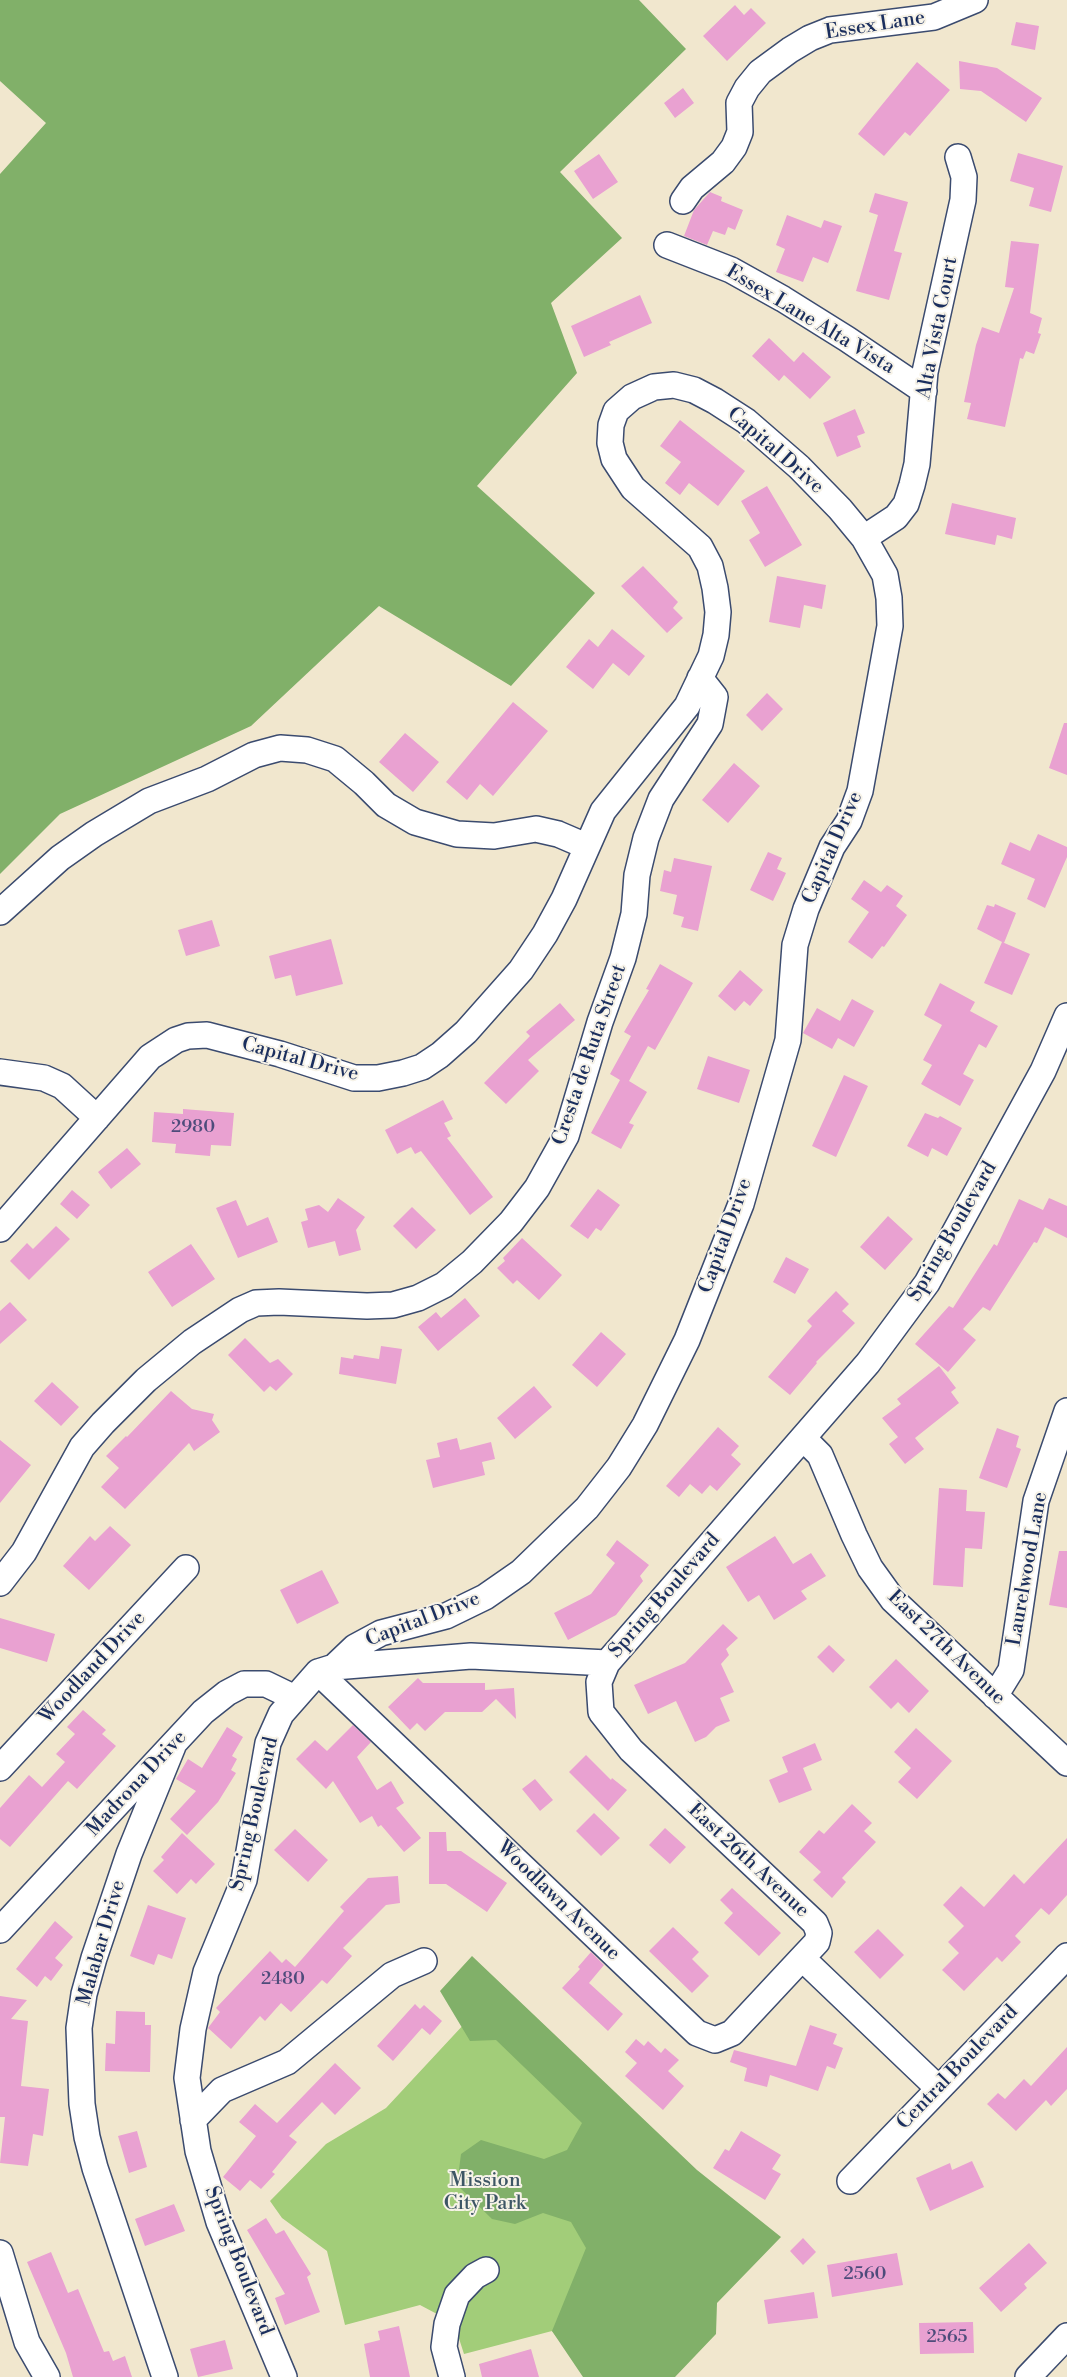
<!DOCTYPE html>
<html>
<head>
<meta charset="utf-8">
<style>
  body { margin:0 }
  canvas { display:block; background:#f1e7ce }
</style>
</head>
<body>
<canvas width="1067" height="2377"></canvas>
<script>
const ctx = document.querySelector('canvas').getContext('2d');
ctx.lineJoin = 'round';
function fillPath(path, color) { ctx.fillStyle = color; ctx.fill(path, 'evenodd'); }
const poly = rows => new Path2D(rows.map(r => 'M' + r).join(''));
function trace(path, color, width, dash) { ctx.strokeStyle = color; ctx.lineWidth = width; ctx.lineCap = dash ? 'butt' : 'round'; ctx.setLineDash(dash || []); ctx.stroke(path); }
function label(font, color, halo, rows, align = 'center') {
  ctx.font = font + ' "Libre Bodoni",serif'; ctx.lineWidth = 4; ctx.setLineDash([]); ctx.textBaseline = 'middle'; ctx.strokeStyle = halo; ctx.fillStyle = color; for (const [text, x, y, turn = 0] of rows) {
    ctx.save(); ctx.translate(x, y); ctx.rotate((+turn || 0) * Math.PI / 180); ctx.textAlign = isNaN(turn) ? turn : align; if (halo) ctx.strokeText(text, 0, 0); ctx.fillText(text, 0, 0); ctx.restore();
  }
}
fillPath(poly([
  [479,2008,690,2207,561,2343,552,2331,464,2354,454,2323,420,2305,345,2325,327,2251,282,2218,270,2201,326,2144,386,2108]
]), '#a2cd79');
fillPath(poly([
  [0,0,639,0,686,49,560,172,622,238,551,303,577,373,477,486,595,593,511,686,379,606,251,726,60,814,0,874,0,174,46,123,0,81],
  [472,1956,697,2170,781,2237,717,2303,716,2334,675,2377,583,2377,552,2331,586,2248,571,2222,543,2213,515,2224,492,2219,457,2185,461,2154,481,2140,544,2159,567,2150,582,2123,496,2040,470,2041,440,1991]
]), '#81b069');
fillPath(poly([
  [735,5,744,15,751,8,766,23,727,61,703,36],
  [1016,22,1039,26,1035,50,1011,45],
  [959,61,997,68,1042,98,1026,122,981,91,960,89],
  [917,62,950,90,910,136,905,132,884,156,858,134],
  [683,88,694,103,675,118,664,103],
  [1018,153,1063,166,1051,212,1029,206,1034,188,1010,181],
  [599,154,618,182,593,199,574,171],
  [710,192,722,197,721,201,743,210,735,230,728,227,725,235,713,231,707,245,684,236,694,210],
  [875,193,908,202,894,251,902,253,889,300,856,291,878,215,869,212],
  [787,215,821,228,824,220,842,226,828,263,813,257,803,282,776,272,785,249,776,245],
  [1011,241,1039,244,1030,313,1042,318,1038,333,1041,334,1034,354,1026,351,1023,359,1020,358,1005,427,967,419,971,403,964,402,976,345,982,327,999,333,1014,288,1005,287],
  [640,295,652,323,609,342,611,345,584,357,571,326],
  [769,338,794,362,803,352,831,377,810,399,784,375,779,381,752,356],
  [855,409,865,433,857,436,861,447,837,457,823,423],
  [680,420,745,471,718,506,689,483,680,495,665,483,681,462,660,446],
  [767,486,802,545,765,567,749,540,760,533,741,501],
  [952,503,1016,518,1012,539,997,535,995,545,945,534],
  [643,566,678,602,673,608,683,618,667,633,621,586],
  [777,576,826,585,822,609,804,605,800,628,769,622],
  [612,629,645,656,629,676,613,663,593,689,566,667,589,639,598,647],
  [767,693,783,709,762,731,746,715],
  [513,702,548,731,493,796,480,784,467,800,446,782],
  [1064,723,1067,723,1067,775,1049,768],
  [405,733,439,762,413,792,379,762],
  [734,763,760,786,728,823,702,800],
  [1038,834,1067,847,1067,857,1045,908,1027,899,1035,879,1001,864,1010,842,1030,851],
  [768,852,782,858,777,869,786,873,773,901,750,890],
  [674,858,712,866,698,931,681,927,684,917,673,914,677,895,660,891,664,870,671,872],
  [864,880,881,892,887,885,903,896,896,906,907,915,884,947,882,946,872,959,848,942,869,912,851,899],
  [995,904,1016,913,1004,943,977,929,987,905,994,907],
  [212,920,220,946,186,956,178,930],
  [331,939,343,984,296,996,291,975,275,979,269,956],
  [1002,942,1030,954,1012,995,984,983],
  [660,964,693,983,655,1050,648,1046,629,1081,647,1092,629,1123,634,1125,621,1149,591,1133,620,1080,610,1074,631,1036,624,1032,649,990,646,989],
  [740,970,763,990,750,1006,744,1001,735,1011,718,996],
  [940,983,975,1002,970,1011,998,1026,986,1048,979,1044,963,1074,974,1080,960,1106,921,1084,932,1065,923,1060,942,1025,924,1015],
  [852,999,874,1011,854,1047,838,1038,832,1049,803,1033,817,1008,840,1021],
  [560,1003,575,1020,528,1060,539,1071,506,1104,484,1083,530,1036,526,1032],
  [708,1056,750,1070,739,1103,697,1089],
  [844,1075,868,1086,836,1157,812,1146],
  [443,1100,453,1119,444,1123,451,1136,447,1138,493,1197,470,1215,421,1151,415,1154,411,1147,397,1154,385,1130],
  [183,1109,234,1113,231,1146,211,1145,210,1156,175,1153,176,1144,152,1142,154,1112,183,1114],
  [925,1113,938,1118,940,1116,962,1128,947,1156,932,1148,928,1157,907,1146],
  [127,1148,141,1164,111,1189,98,1172],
  [598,1189,620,1205,601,1231,596,1228,588,1239,570,1226],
  [72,1190,90,1205,77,1219,60,1204],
  [338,1198,365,1217,356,1230,361,1250,339,1256,335,1241,308,1248,301,1222,308,1220,305,1209,319,1205,328,1212],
  [1049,1198,1067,1206,1067,1238,1045,1227,1037,1243,1034,1242,990,1311,983,1307,963,1329,976,1340,948,1372,915,1344,949,1306,953,1308,994,1244,997,1246,1019,1199,1043,1210],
  [236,1200,247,1226,268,1217,278,1242,238,1258,216,1208],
  [412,1207,436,1230,416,1249,393,1226],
  [888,1216,913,1239,885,1270,860,1247],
  [56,1226,70,1239,29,1280,10,1261,27,1243,33,1249],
  [522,1238,562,1275,539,1300,517,1280,513,1284,497,1268,505,1261,503,1258],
  [191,1244,215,1279,172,1307,148,1272],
  [786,1257,809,1269,795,1294,773,1282],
  [836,1291,849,1304,842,1311,855,1323,816,1362,817,1363,790,1395,768,1377,812,1326,807,1321],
  [465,1298,480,1316,438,1351,418,1327,436,1312,441,1318],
  [10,1302,27,1320,0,1344,0,1311],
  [601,1332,626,1354,597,1387,572,1365],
  [245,1338,270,1363,278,1359,293,1374,276,1391,270,1386,264,1392,228,1355],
  [381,1346,402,1349,396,1384,339,1374,341,1357,353,1359,354,1355,379,1359],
  [939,1366,956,1388,951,1392,959,1403,915,1438,924,1449,905,1464,889,1444,898,1437,882,1418,901,1404,897,1399],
  [52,1382,79,1407,61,1426,34,1401],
  [534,1386,552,1407,515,1439,497,1418],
  [171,1391,192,1409,214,1414,212,1420,220,1432,194,1451,189,1443,125,1509,101,1487,119,1468,106,1456,126,1436,127,1437],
  [718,1427,739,1446,731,1455,741,1464,717,1491,710,1485,702,1494,690,1484,679,1497,666,1486],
  [997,1428,1019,1436,1016,1447,1021,1449,1007,1488,979,1478],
  [457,1438,460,1450,491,1442,495,1459,482,1462,485,1475,433,1488,426,1460,440,1457,437,1443],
  [0,1440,31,1465,0,1503],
  [939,1488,967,1490,966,1511,985,1512,982,1549,965,1548,963,1587,933,1585],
  [110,1526,131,1545,89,1590,63,1566,90,1536,95,1541],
  [775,1536,793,1564,811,1553,826,1576,801,1591,807,1599,774,1620,759,1595,748,1602,726,1567],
  [617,1540,649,1565,640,1576,643,1581,616,1615,568,1640,554,1613,591,1594,615,1563,606,1555],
  [1059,1551,1067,1551,1067,1608,1049,1605],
  [322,1570,339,1603,297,1624,280,1590],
  [0,1618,55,1634,47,1662,0,1648],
  [723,1624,738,1638,726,1649,729,1655,721,1664,734,1692,720,1698,730,1721,716,1727,706,1737,695,1742,676,1701,648,1714,634,1685,685,1663],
  [829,1645,845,1660,833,1673,817,1657],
  [896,1659,929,1691,909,1713,898,1702,891,1709,869,1687],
  [418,1678,423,1683,485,1683,485,1690,514,1688,516,1719,496,1699,482,1712,445,1712,425,1731,417,1723,410,1730,388,1707],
  [83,1710,106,1730,102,1734,116,1746,77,1789,68,1781,10,1847,0,1839,0,1808,29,1775,42,1787,65,1762,56,1754,75,1734,67,1727],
  [353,1725,371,1742,357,1757,377,1790,391,1781,404,1803,396,1808,421,1838,404,1852,381,1825,378,1827,372,1816,360,1823,333,1781,326,1789,296,1759,315,1740,327,1751],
  [227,1727,243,1737,232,1756,237,1759,231,1770,236,1773,218,1802,187,1835,170,1819,196,1791,176,1779,188,1759,202,1768],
  [916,1728,952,1761,917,1799,898,1782,911,1768,894,1752],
  [815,1743,822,1760,803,1768,812,1790,779,1803,769,1780,788,1772,782,1757],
  [586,1755,611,1780,612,1778,627,1790,608,1811,569,1772],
  [535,1779,553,1800,540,1811,522,1789],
  [852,1804,872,1823,864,1831,876,1842,842,1878,846,1882,832,1898,813,1880,821,1872,799,1852,819,1830,824,1834],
  [594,1813,620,1838,601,1856,576,1831],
  [665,1828,686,1847,670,1864,649,1845],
  [295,1829,328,1860,308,1882,274,1850],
  [429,1832,446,1832,447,1851,461,1851,507,1883,487,1912,446,1884,429,1884],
  [182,1833,215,1864,196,1884,191,1879,177,1894,153,1871,164,1860,161,1857],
  [1067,1838,1067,1895,1049,1915,1041,1908,1015,1936,1021,1942,1002,1962,997,1957,964,1991,942,1970,959,1953,948,1942,964,1926,943,1905,961,1886,984,1907,1014,1874,1024,1884],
  [398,1876,400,1903,386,1905,343,1948,352,1956,327,1984,322,1980,291,2012,281,2003,265,2021,260,2016,231,2049,208,2028,220,2012,216,2008,270,1951,282,1963,286,1959,295,1967,344,1911,340,1907,368,1878],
  [732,1888,781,1933,759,1956,724,1923,733,1913,720,1900],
  [148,1905,186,1918,172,1959,158,1954,154,1965,130,1956],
  [55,1921,73,1937,55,1958,63,1965,51,1981,45,1976,37,1987,16,1969],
  [673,1927,699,1952,692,1959,709,1976,692,1993,649,1951],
  [878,1929,904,1955,880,1979,854,1952],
  [591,1952,604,1965,589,1983,623,2014,608,2031,562,1988,580,1969,578,1967],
  [0,1996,27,2000,11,2019,28,2021,21,2086,49,2089,43,2136,33,2134,28,2166,0,2163,5,2117,0,2117],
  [415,2004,420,2009,424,2005,442,2021,430,2035,422,2028,393,2061,377,2046],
  [116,2011,145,2012,145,2025,151,2025,150,2072,105,2071,106,2043,115,2044],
  [810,2025,837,2034,833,2044,843,2048,835,2069,827,2066,818,2091,770,2075,767,2087,744,2081,747,2068,730,2062,734,2050,796,2066],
  [636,2039,644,2046,648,2041,661,2053,665,2048,679,2060,668,2071,684,2086,663,2110,625,2076,637,2063,625,2052],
  [1067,2047,1067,2089,1051,2106,1046,2100,1016,2131,987,2104,998,2093,1005,2099,1024,2079,1031,2086],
  [335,2063,361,2088,335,2115,322,2102,289,2136,297,2142,272,2172,275,2174,261,2189,250,2180,240,2191,223,2177,256,2136,239,2122,255,2104,277,2123],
  [137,2131,147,2167,129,2173,118,2136],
  [741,2131,781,2155,772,2169,781,2174,765,2200,713,2168,725,2149,729,2151],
  [972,2161,984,2187,930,2211,916,2178,950,2163,952,2170],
  [174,2204,185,2231,145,2246,135,2219],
  [266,2218,276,2234,284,2230,311,2274,307,2277,320,2312,285,2325,275,2298,285,2294,247,2230],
  [803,2238,816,2252,803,2265,790,2251],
  [1029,2243,1047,2263,1024,2284,1027,2288,1001,2312,979,2288],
  [51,2252,68,2293,78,2289,104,2352,109,2351,113,2361,125,2356,132,2377,73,2377,66,2353,27,2262],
  [897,2253,903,2285,832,2297,827,2265],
  [814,2292,818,2318,768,2324,764,2300],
  [973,2322,974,2353,920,2354,919,2323],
  [399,2326,410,2377,370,2377,364,2344,380,2340,378,2331],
  [225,2340,233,2369,198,2377,190,2349],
  [531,2349,539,2377,482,2377,479,2364]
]), '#e9a1d1');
const minor = poly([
  [683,201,692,188,723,162,734,147,740,132,739,103,747,88,760,72,790,50,810,38,830,30,934,17,975,0],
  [667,245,731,270,783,299,847,339,924,391],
  [864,538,896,517,906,504,912,485,917,464,925,372,963,200,964,177,958,157],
  [0,912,60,858,94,834,149,801,207,779,254,755,280,748,307,750,335,759,364,783,386,805,415,822,457,834,494,836,536,829,558,834,586,846],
  [0,1072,44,1078,62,1086,97,1118],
  [0,1229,150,1057,176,1040,188,1036,207,1035,280,1054,354,1078,378,1078,403,1073,422,1067,440,1055,466,1032,521,970,545,934,564,899,603,811,687,706,711,656,716,635,718,612,715,588,710,566,700,547,633,488,614,459,610,443,611,425,616,411,632,397,654,387,674,385,694,390,715,401,746,421,799,467,840,509,864,538,885,575,889,598,890,626,860,791,849,821,832,847,806,909,795,945,788,1040,741,1204,687,1340,645,1425,619,1467,587,1508,521,1572,485,1597,446,1616,381,1633,355,1647,334,1667],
  [803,1438,820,1455,854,1535,870,1568,893,1600,1067,1763],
  [0,1583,24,1552,82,1447,103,1423,146,1380,192,1342,240,1310,256,1303,279,1302,367,1306,393,1305,418,1298,444,1285,472,1262,511,1222,537,1188,566,1136,600,1022,623,958,634,914,637,875,646,838,661,799,710,724,715,697,700,678],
  [607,1663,599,1682,601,1712,631,1750,815,1923,819,1933,817,1942,802,1958,938,2088],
  [318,1672,697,2033,715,2040,732,2033,802,1958],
  [995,1696,1011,1670,1036,1501,1067,1411],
  [0,1768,186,1568],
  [0,1930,203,1712,227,1693,244,1684,266,1684,295,1698],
  [193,2120,222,2090,287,2062,392,1975,424,1961],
  [850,2181,1067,1956],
  [0,2253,27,2342,47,2377],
  [165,2377,95,2168,87,2137,82,2104,79,2028,84,1994,94,1958,129,1854,173,1746],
  [284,2377,219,2222,198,2151,187,2078,193,2029,206,1972,244,1880,268,1743,281,1714,318,1672,334,1667,471,1656,607,1663,868,1363,927,1283,1043,1071,1067,1016],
  [452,2377,444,2347,447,2324,457,2295,475,2276,486,2270],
  [1028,2377,1067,2336]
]);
trace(minor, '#3b4b6f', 28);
trace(minor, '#fff', 25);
label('18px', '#4e4c7b', null, [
  ["2980",193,1128],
  ["2480",283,1980],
  ["2560",865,2275],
  ["2565",947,2338]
]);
label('20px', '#1b2f5e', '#f7f3e8', [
  ["Essex Lane",875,26,-9],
  ["Essex Lane Alta Vista",810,320,31],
  ["Alta Vista Court",938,328,-79],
  ["Capital Drive",775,451,41],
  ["Capital Drive",833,848,-66],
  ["Cresta de Ruta Street",590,1055,-71],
  ["Capital Drive",300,1060,15],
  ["Spring Boulevard",953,1232,-60],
  ["Capital Drive",726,1236,-70],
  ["Laurelwood Lane",1028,1569,-80],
  ["Spring Boulevard",665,1596,-49],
  ["Capital Drive",423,1620,-21],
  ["East 27th Avenue",946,1648,44],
  ["Woodland Drive",93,1668,-47],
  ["Madrona Drive",137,1784,-47],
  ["Spring Boulevard",255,1814,-77],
  ["East 26th Avenue",748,1861,43],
  ["Woodlawn Avenue",558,1901,44],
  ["Malabar Drive",102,1943,-74],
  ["Central Boulevard",958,2068,-46],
  ["Spring Boulevard",238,2261,69]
]);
label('20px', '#3d5665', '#f7f3e8', [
  ["Mission",485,2181],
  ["City Park",485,2204]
]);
</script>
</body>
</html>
